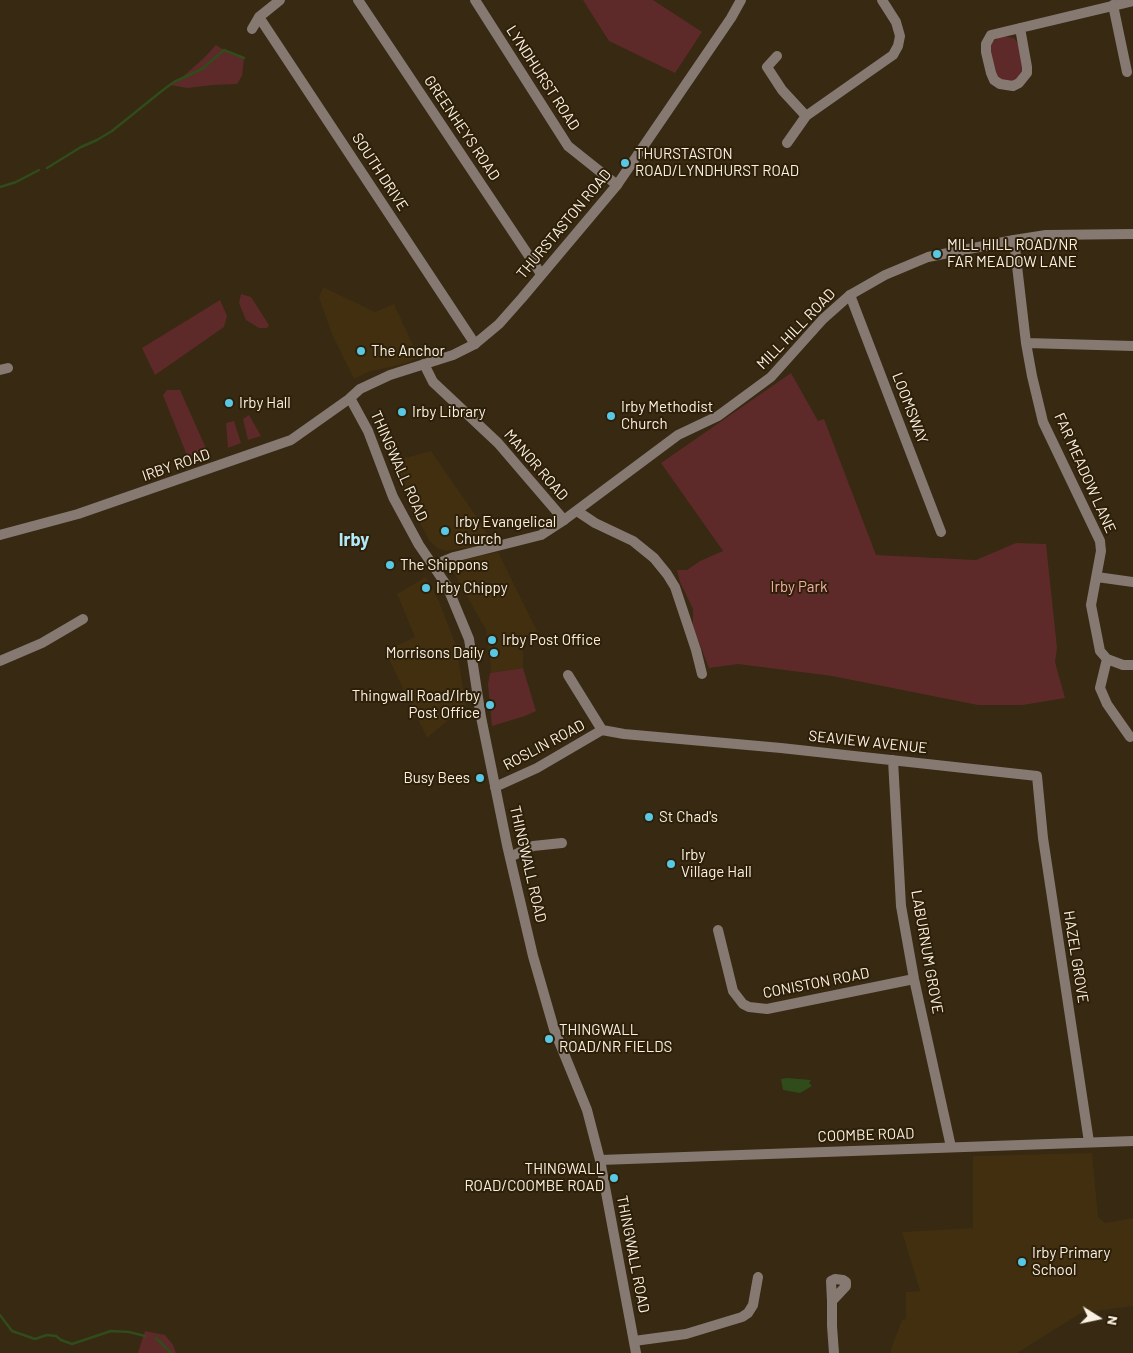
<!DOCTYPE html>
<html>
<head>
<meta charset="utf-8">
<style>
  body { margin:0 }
  #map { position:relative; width:1133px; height:1353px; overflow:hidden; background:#372912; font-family:Barlow,sans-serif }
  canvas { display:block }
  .north { position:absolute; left:1073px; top:1293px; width:50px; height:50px; -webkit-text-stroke:4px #2d1f08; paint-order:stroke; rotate:100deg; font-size:14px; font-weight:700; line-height:20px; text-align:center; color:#faf1e3 }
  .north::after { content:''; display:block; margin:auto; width:18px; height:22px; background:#faf1e3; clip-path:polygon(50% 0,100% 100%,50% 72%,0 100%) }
</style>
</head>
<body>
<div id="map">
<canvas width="1133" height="1353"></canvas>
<div class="north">N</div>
</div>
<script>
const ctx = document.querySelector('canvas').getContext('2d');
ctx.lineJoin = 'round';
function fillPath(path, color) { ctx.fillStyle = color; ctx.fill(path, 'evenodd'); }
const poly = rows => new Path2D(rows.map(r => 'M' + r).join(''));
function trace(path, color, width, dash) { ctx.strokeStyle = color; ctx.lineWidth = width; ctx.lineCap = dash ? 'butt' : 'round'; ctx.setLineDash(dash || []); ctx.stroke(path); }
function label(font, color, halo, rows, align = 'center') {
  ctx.font = font + ' Barlow,sans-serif'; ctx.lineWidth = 4; ctx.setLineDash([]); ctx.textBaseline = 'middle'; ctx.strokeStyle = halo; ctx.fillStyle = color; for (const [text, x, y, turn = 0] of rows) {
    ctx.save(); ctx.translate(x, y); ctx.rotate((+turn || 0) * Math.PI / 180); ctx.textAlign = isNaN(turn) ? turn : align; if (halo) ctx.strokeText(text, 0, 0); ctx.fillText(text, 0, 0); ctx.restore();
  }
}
fillPath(poly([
  [323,287,375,312,394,304,419,358,403,364,368,372,354,379,332,334,319,298],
  [431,451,476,516,493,543,446,551,439,549,430,542,400,485,393,461],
  [498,552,538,633,523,638,523,668,490,673,491,668,486,630,453,571,455,562],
  [426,577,439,601,456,645,466,705,427,738,385,651,415,637,397,594],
  [1092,1153,1098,1217,1105,1223,1133,1218,1133,1306,1081,1313,1017,1353,891,1353,891,1349,902,1320,906,1319,906,1292,920,1291,902,1232,973,1228,973,1156]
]), '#412f10');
fillPath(poly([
  [583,0,653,0,702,32,675,73,609,41],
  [1002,36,1014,38,1018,44,1023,66,1022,74,1013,82,999,79,995,74,990,49,991,44,996,39],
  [216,45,224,50,244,58,242,76,237,84,212,85,187,88,170,85,179,80,204,58],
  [241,294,251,297,269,325,267,328,259,328,246,320,239,303],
  [220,300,227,316,224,327,155,375,142,348],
  [791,373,818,421,824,419,876,555,976,560,1016,543,1046,544,1057,648,1055,662,1065,698,1023,705,978,705,832,676,738,664,709,668,693,627,693,609,680,582,677,570,687,570,700,561,723,551,661,463],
  [167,390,180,390,209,455,190,463,163,395],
  [249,415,261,436,248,440,243,419],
  [234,421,241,443,228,448,226,423],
  [523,668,536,711,525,716,492,726,488,684,490,673],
  [145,1331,165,1335,173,1345,176,1353,138,1353]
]), '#5d2a29');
fillPath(poly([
  [787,1078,811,1080,809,1083,812,1086,800,1093,783,1090,781,1079]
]), '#2f4c1a');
trace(poly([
  [47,168,81,147,97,140,112,131,163,90,174,82,202,69,224,50,244,58],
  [0,187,16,182,39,170],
  [0,1315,12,1331,35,1339,47,1335,56,1336,61,1340,72,1344,111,1331,129,1332,145,1336],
  [156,1338,171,1353]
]), '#2f4c1a', 2.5);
trace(poly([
  [358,0,541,274],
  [475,0,568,146,617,185],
  [1113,5,1127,72],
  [259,17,475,344],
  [1020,28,1027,67,1027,73,1019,83,1013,86,1000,84,994,80,991,73,986,52,986,44,991,35,1133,1],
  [252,29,259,17,280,0],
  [777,56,767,67,782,90,806,116],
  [787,143,806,116,893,55,898,46,900,36,896,22,882,0],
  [1014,240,1026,343,1032,376,1043,422,1100,541,1101,551,1091,605,1100,651,1107,659,1123,665,1133,665],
  [850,295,941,532],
  [1026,343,1133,346],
  [424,364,433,382,498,443,564,520,541,535,454,557,432,566],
  [0,370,8,368],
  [577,511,595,523,633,541,654,558,667,574,675,587,696,650,702,674],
  [1097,577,1133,582],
  [1107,659,1100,688,1107,704,1130,737],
  [0,661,42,643,83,619],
  [568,675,602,730],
  [893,760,901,906,914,979,951,1147],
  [495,787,537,768,602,730,624,734,781,748,1037,776,1043,838,1089,1142],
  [510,857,533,846,562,843],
  [718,930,733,991,743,1004,749,1007,767,1009,914,979],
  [600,1160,1133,1141],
  [832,1301,846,1286,846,1282,843,1280,835,1279,831,1281,832,1301,832,1326,834,1353],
  [634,1341,686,1334,742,1317,748,1313,753,1305,758,1277]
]), '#857972', 10);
trace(poly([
  [350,398,368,431,393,497,419,545,447,586,469,639,481,717,507,845,533,956,554,1029,587,1110,600,1160,636,1353],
  [564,520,678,435,718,416,771,377,823,319,850,295,885,275,928,257,1014,240,1046,235,1133,234],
  [0,535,78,514,291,440,349,399,360,389,390,375,453,355,475,344,499,324,522,298,617,185,731,18,741,0]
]), '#857972', 10);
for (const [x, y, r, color] of [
  [625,163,5,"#59c8e5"],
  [937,254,5,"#59c8e5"],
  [361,351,5,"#59c8e5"],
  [229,403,5,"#59c8e5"],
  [402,412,5,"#59c8e5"],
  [611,416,5,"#59c8e5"],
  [445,531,5,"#59c8e5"],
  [390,565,5,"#59c8e5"],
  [426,588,5,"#59c8e5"],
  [492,640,5,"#59c8e5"],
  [494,653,5,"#59c8e5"],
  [490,705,5,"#59c8e5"],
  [480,778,5,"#59c8e5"],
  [649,817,5,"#59c8e5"],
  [671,864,5,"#59c8e5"],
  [549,1039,5,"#59c8e5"],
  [614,1178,5,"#59c8e5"],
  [1022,1262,5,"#59c8e5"]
]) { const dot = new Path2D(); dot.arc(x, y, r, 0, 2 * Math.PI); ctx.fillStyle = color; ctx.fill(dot); trace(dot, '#2d1f08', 2); }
label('15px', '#faf1e3', '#2d1f08', [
  ["LYNDHURST ROAD",543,78,57],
  ["GREENHEYS ROAD",462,128,56],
  ["SOUTH DRIVE",380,172,57],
  ["THURSTASTON ROAD",564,224,-50],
  ["MILL HILL ROAD",796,329,-46],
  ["LOOMSWAY",910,408,69],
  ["IRBY ROAD",176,465,-19],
  ["MANOR ROAD",536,465,49],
  ["THINGWALL ROAD",399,466,66],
  ["FAR MEADOW LANE",1085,473,66],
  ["SEAVIEW AVENUE",868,742,6],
  ["ROSLIN ROAD",544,745,-28],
  ["THINGWALL ROAD",528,864,77],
  ["LABURNUM GROVE",927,952,80],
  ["HAZEL GROVE",1076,957,81],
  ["CONISTON ROAD",816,983,-11],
  ["COOMBE ROAD",866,1135,-2],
  ["THINGWALL ROAD",633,1254,79]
]);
label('15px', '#faf1e3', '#2d1f08', [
  ["THURSTASTON",635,154],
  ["ROAD/LYNDHURST ROAD",635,171],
  ["MILL HILL ROAD/NR",947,245],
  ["FAR MEADOW LANE",947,262],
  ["The Anchor",371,351],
  ["Irby Hall",239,403],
  ["Irby Methodist",621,407],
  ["Church",621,424],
  ["Irby Library",412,412],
  ["Irby Evangelical",455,522],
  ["Church",455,539],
  ["The Shippons",400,565],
  ["Irby Chippy",436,588],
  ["Irby Post Office",502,640],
  ["Morrisons Daily",484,653,"right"],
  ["Thingwall Road/Irby",480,696,"right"],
  ["Post Office",480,713,"right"],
  ["Busy Bees",470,778,"right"],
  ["St Chad's",659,817],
  ["Irby",681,855],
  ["Village Hall",681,872],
  ["THINGWALL",559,1030],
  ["ROAD/NR FIELDS",559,1047],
  ["THINGWALL",604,1169,"right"],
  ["ROAD/COOMBE ROAD",604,1186,"right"],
  ["Irby Primary",1032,1253],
  ["School",1032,1270]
], 'left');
label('15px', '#f8aca8', '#2d1f08', [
  ["Irby Park",799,587]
]);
label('bold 18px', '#b2e9f9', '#2d1f08', [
  ["Irby",354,540]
]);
</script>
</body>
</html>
